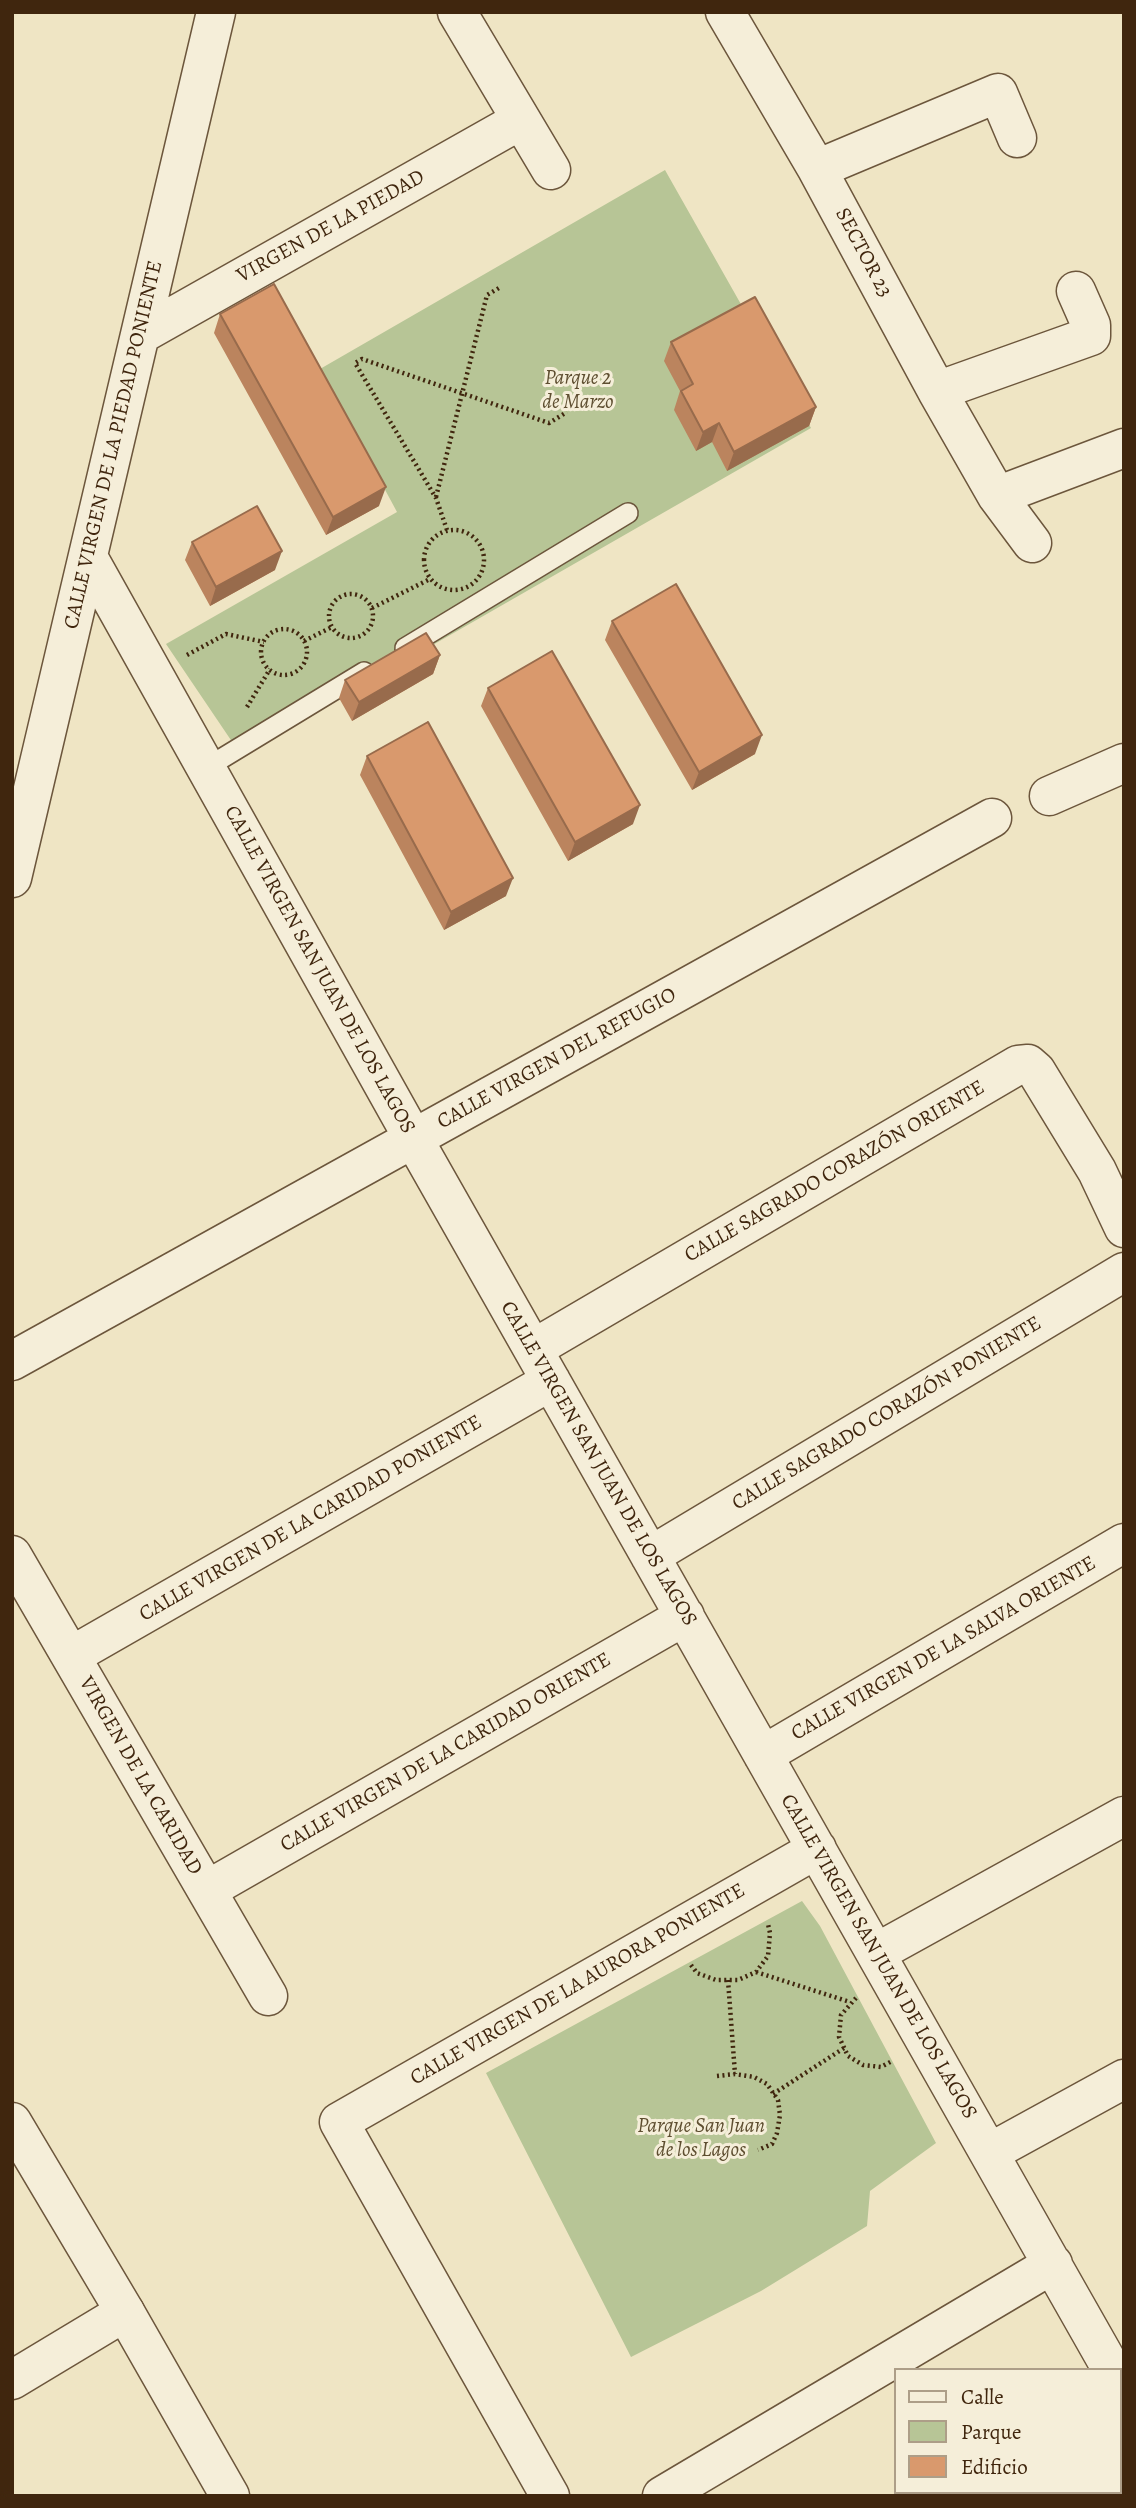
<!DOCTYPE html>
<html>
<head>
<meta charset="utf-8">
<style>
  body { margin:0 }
  #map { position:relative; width:1136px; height:2508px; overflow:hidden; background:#efe5c4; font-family:Alegreya,serif }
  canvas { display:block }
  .frame { position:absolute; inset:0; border:14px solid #40260e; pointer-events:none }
  .legend { position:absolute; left:894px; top:2368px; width:228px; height:126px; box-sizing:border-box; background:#f5eed9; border:2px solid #ad9e88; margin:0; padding:9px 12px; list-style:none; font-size:21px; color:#40260e }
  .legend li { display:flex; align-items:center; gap:14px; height:35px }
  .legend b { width:35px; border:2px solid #ad9e88 }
</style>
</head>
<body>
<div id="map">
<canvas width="1136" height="2508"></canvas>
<div class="frame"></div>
<ul class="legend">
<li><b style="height:9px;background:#f5eed9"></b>Calle</li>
<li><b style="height:19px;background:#b7c596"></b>Parque</li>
<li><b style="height:19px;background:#d9996d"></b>Edificio</li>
</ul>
</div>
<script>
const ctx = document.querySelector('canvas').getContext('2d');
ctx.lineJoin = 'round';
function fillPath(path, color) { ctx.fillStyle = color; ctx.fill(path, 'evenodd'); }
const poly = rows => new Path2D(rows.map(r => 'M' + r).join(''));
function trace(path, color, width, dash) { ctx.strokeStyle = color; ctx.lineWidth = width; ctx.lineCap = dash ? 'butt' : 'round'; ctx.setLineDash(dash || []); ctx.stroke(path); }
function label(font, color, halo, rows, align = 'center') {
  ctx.font = font + ' Alegreya,serif'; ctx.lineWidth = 6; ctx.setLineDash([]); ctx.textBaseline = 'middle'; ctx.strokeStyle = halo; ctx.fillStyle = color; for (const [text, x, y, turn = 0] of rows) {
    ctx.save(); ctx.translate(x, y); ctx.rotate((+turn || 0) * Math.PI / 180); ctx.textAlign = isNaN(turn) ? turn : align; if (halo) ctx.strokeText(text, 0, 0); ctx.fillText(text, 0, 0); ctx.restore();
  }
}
fillPath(poly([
  [665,170,811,428,241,755,166,644,397,512,320,369],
  [802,1901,820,1926,936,2143,870,2191,867,2226,761,2291,631,2357,486,2073]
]), '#b7c596');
const service = poly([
  [405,648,628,513],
  [206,768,364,672]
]);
const minor = poly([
  [457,12,551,170],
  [725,12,817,169,937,391,997,496,1032,543],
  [817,169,998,93,1017,138],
  [140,335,521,120],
  [937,391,1091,336,1091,325,1076,291],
  [997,496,1124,448],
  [88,557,413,1138,1112,2370],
  [1049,796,1124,763],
  [12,878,216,12],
  [533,1349,1018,1065,1028,1064,1036,1071,1097,1171,1124,1228],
  [12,1361,992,818],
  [12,1555,268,1996],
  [650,1556,1124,1272],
  [71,1656,551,1381],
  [763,1755,1124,1543],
  [207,1890,685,1616],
  [876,1953,1124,1816],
  [989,2153,1124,2079],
  [12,2380,125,2312],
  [550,2496,339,2122,817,1849],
  [662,2496,1053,2264]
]);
const tertiary = poly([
  [12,2122,125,2312,230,2496]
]);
trace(service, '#6c563c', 22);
trace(minor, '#6c563c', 41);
trace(tertiary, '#6c563c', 41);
trace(poly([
  [436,497,487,295,499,288],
  '424 560a30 30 0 1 1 60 0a30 30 0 1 1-60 0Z',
  [447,530,436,498,355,363,362,359,549,423,567,412],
  '329 616a22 22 0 1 1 44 0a22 22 0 1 1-44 0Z',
  [372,608,430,579],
  '261 652a23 23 0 1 1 46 0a23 23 0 1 1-46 0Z',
  [304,641,332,627],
  [187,655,226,634,264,642],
  [247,707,270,669],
  [691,1965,697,1973,716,1980,738,1980,756,1972,768,1956,770,1933,768,1924],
  [756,1972,850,2002],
  [728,1980,735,2074],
  [856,1998,841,2015,839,2037,848,2056,863,2065,881,2067,892,2061],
  [717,2076,735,2074,754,2077,767,2084,778,2100,780,2115,777,2133,772,2144,758,2150],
  [773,2094,844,2048]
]), '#40260e', 4.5, [2, 3.5]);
trace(service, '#f5eed9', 19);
trace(minor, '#f5eed9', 38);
trace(tertiary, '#f5eed9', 38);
fillPath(poly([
  [220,314,379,506,326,535,214,333],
  [671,342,816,407,809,426,727,471,712,442,696,451,674,410,680,391,664,361],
  [192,542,275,570,210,606,185,560],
  [612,621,755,754,692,790,605,640],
  [440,655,433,674,352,721,339,698,345,680],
  [488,688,633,824,568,861,481,706],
  [367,756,506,896,444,930,360,775]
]), '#bb845e');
fillPath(poly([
  [816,407,809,426,727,471,734,452],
  [719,423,712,442,696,451,703,432],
  [386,487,379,506,326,535,333,517],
  [282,551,275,570,210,606,216,587],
  [440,655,433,674,352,721,359,702],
  [762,735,755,754,692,790,699,772],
  [640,805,633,824,568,861,575,842],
  [513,878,506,896,444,930,451,912]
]), '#986b4c');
const building = poly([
  [274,284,386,487,333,517,220,314,274,284],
  [755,297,816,407,734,452,719,423,703,432,681,391,693,384,671,342,755,297],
  [257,506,282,551,216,587,192,542,257,506],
  [676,584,762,735,699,772,612,621,676,584],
  [426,633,440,655,359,702,345,680,426,633],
  [552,651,640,805,575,842,488,688,552,651],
  [428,722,513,878,451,912,367,756,428,722]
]);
fillPath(building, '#d9996d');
trace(building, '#986b4c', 2);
label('21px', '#40260e', '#f5eed9', [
  ["VIRGEN DE LA PIEDAD",331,227,-29],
  ["SECTOR 23",863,253,62],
  ["CALLE VIRGEN DE LA PIEDAD PONIENTE",114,445,-77],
  ["CALLE VIRGEN SAN JUAN DE LOS LAGOS",319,970,61],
  ["CALLE VIRGEN DEL REFUGIO",557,1059,-29],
  ["CALLE SAGRADO CORAZÓN ORIENTE",835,1172,-30],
  ["CALLE SAGRADO CORAZÓN PONIENTE",887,1414,-31],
  ["CALLE VIRGEN SAN JUAN DE LOS LAGOS",598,1464,60],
  ["CALLE VIRGEN DE LA CARIDAD PONIENTE",311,1519,-30],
  ["CALLE VIRGEN DE LA SALVA ORIENTE",944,1649,-30],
  ["CALLE VIRGEN DE LA CARIDAD ORIENTE",446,1753,-30],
  ["VIRGEN DE LA CARIDAD",140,1776,60],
  ["CALLE VIRGEN SAN JUAN DE LOS LAGOS",878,1957,60],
  ["CALLE VIRGEN DE LA AURORA PONIENTE",578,1985,-30]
]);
label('italic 21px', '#5e4e30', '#f5eed9', [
  ["Parque 2",578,379],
  ["de Marzo",578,403],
  ["Parque San Juan",701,2127],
  ["de los Lagos",701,2151]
]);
</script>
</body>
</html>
